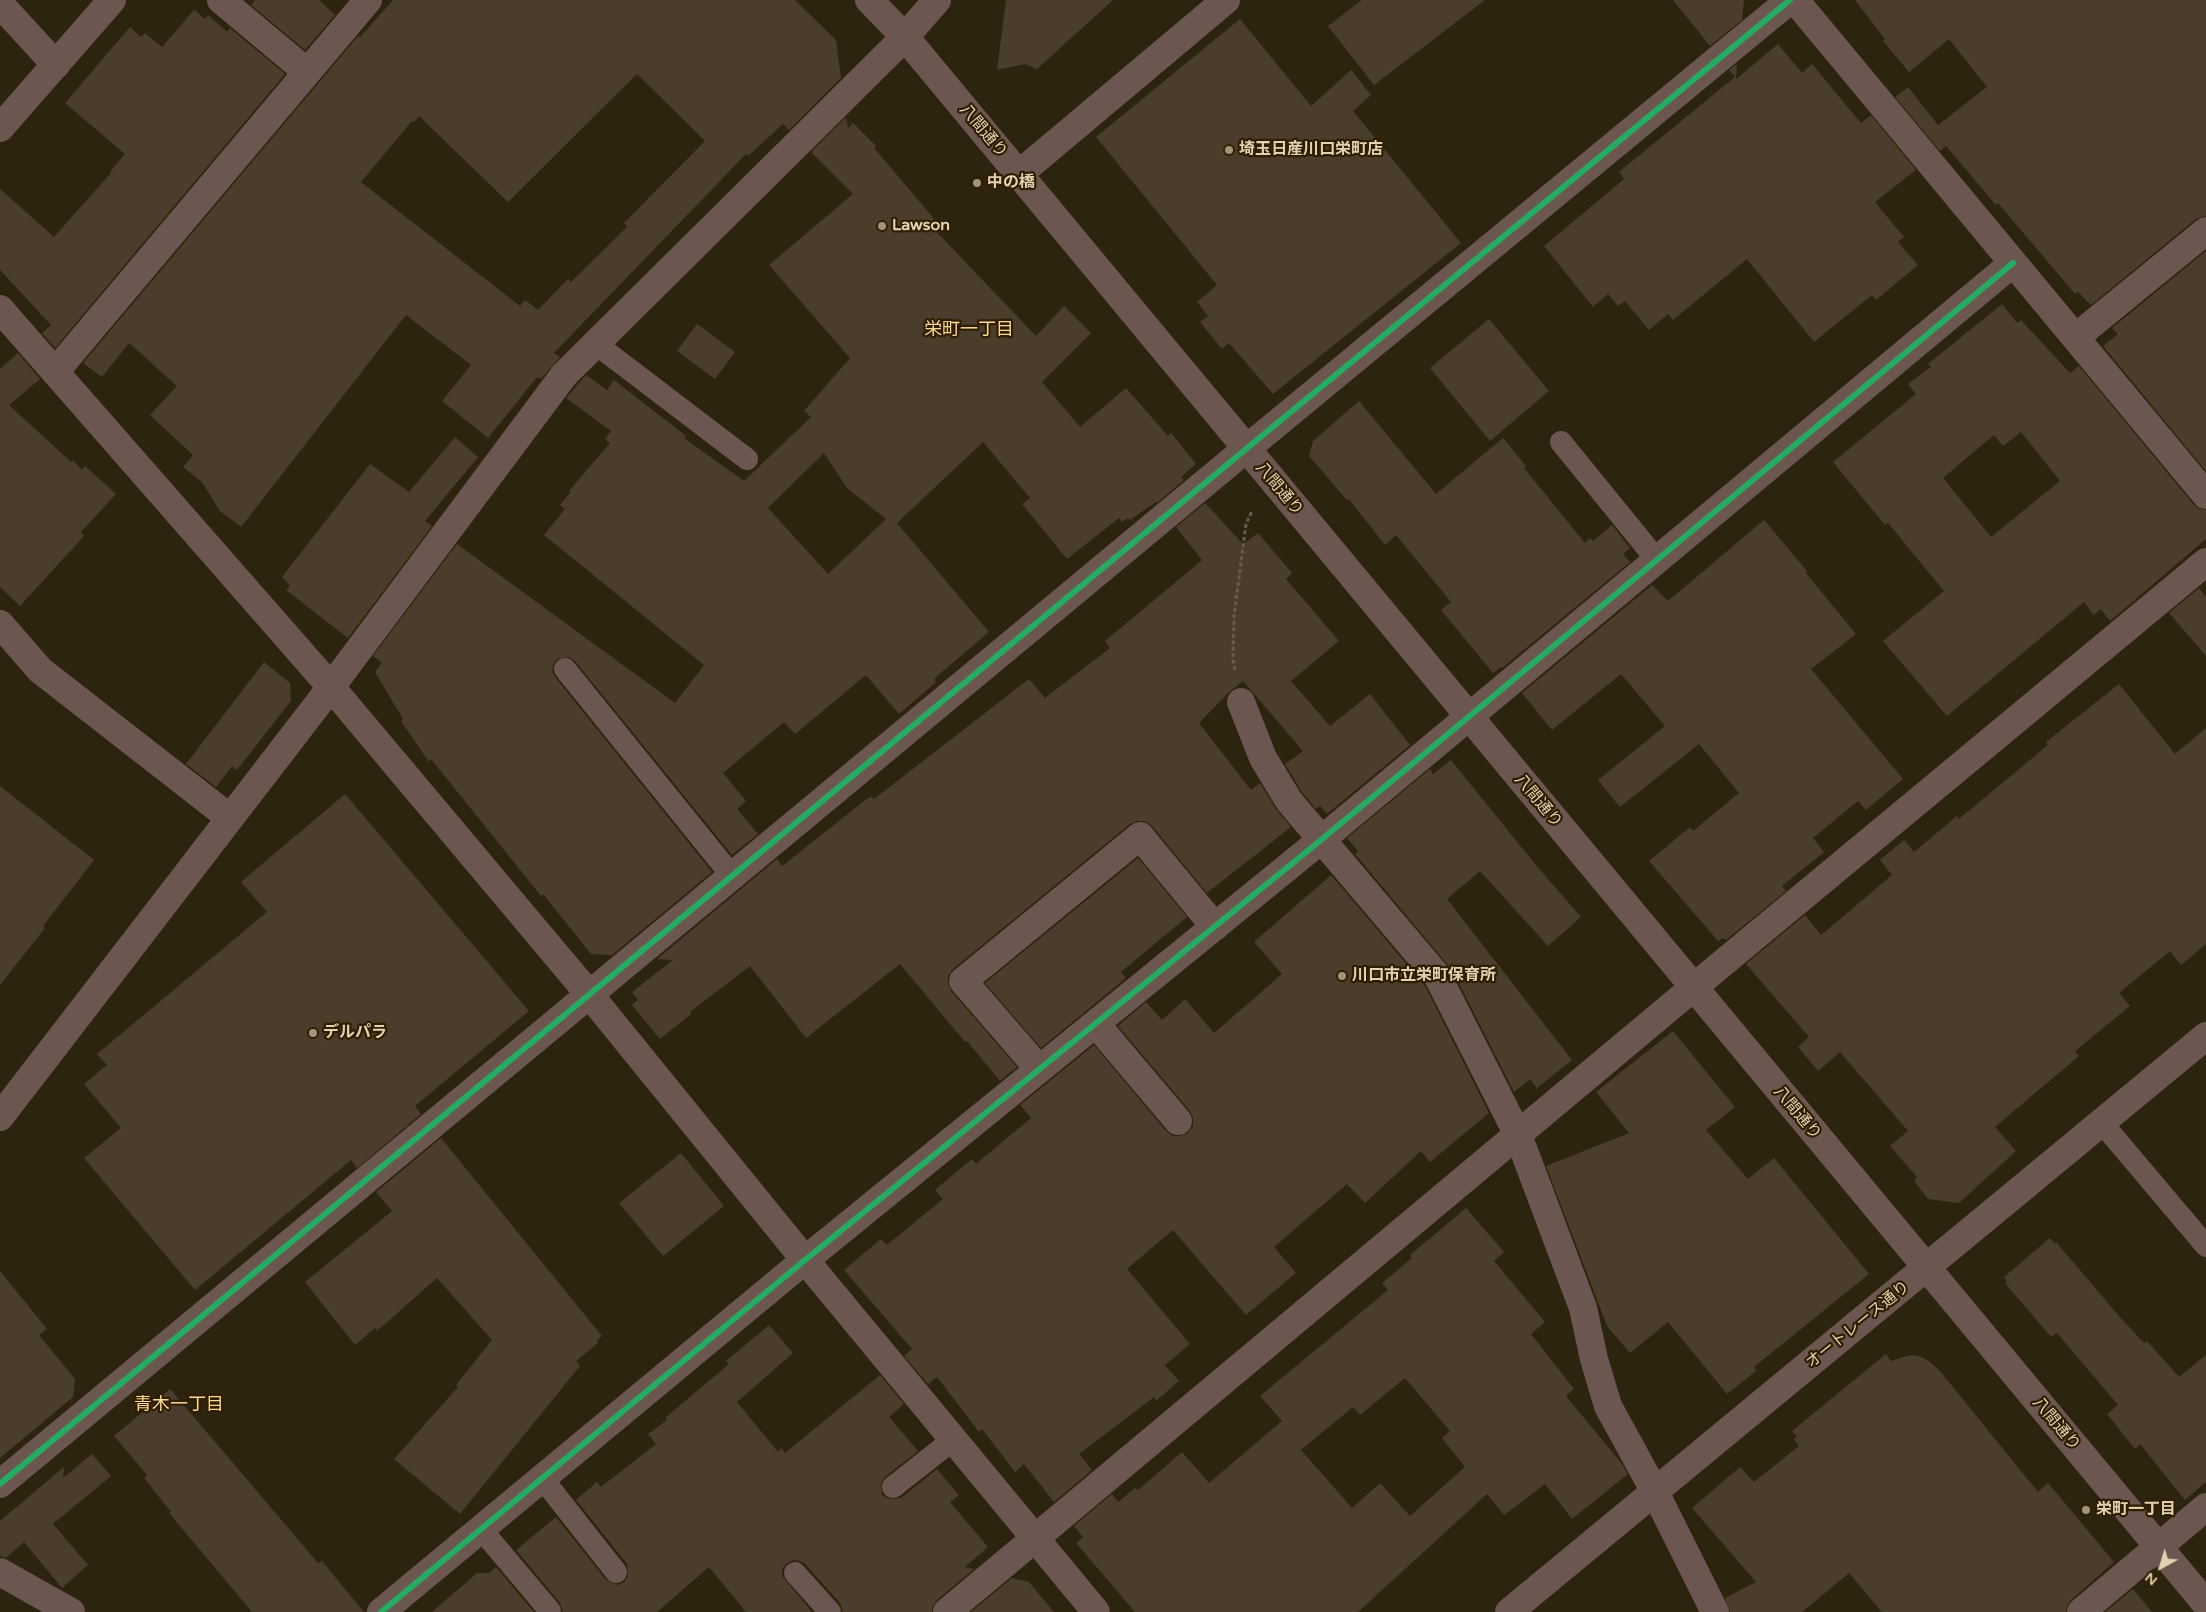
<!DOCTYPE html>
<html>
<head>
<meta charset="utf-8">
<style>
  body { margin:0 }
  #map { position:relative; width:2206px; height:1612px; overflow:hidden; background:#2d2410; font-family:"Varela Round",sans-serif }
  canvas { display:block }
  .north { position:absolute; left:2136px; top:1542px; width:50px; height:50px; -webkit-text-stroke:4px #2f1e00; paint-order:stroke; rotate:219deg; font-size:14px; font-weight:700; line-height:20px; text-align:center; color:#e3d1b2 }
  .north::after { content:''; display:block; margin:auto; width:18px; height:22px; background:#e3d1b2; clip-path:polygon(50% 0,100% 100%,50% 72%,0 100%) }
</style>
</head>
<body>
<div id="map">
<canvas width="2206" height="1612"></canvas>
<div class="north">N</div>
</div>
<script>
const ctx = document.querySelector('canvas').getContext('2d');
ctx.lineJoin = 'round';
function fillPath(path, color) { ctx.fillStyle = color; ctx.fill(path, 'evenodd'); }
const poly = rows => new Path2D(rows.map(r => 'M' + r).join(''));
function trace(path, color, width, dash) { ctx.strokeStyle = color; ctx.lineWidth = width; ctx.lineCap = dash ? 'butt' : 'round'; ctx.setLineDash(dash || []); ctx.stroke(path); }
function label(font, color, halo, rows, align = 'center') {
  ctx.font = font + ' "Varela Round","Noto Sans JP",sans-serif'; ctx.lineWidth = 4.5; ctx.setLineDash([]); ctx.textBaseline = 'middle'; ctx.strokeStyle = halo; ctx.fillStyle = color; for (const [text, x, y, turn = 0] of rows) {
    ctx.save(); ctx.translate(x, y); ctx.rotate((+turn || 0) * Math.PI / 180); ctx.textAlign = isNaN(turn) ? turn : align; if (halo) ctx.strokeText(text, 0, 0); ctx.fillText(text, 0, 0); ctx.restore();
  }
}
fillPath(poly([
  [255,0,319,0,335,15,305,50,251,5],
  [393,0,795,0,836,40,841,78,789,130,783,124,748,156,746,154,554,353,560,357,541,379,538,377,533,382,488,438,442,401,471,365,406,315,241,527,220,511,202,482,183,467,193,455,150,415,177,386,129,343,102,377,83,363,358,36,360,37],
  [637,74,705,141,624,223,627,227,571,282,568,279,538,310,525,300,520,306,361,182,412,121,414,122,419,116,508,202],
  [1006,0,1113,0,1037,69,1025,64,997,70],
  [1362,0,1485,0,1374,85,1328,26],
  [1673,0,1744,0,1742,20,1710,46],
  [1855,0,2206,0,2206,216,2196,219,2091,305,2078,292,2075,294,1998,203,1996,205,1946,146,1940,151,1895,97,1908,87,1938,125,1987,87,1949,39,1909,72,1883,41,1885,39],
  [194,10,205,19,208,15,227,32,230,28,285,74,55,348,42,333,51,325,0,270,0,189,54,237,111,173,110,172,125,154,65,103,130,27,141,37,145,33,162,47],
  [1240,19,1311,106,1351,70,1371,95,1353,111,1461,243,1273,394,1229,343,1222,349,1200,322,1208,316,1197,302,1217,285,1096,137],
  [1778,44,1802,73,1812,64,1861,123,1871,115,1916,170,1875,202,1904,237,1898,242,1918,265,1876,300,1872,295,1814,342,1747,259,1673,320,1668,314,1649,330,1625,301,1618,306,1608,294,1593,307,1544,246,1624,179,1619,172,1735,77,1729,70,1737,64,1736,79],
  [846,117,848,128,853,123,876,146,874,148,936,221,930,225,1036,336,1064,306,1091,333,1042,382,1080,427,1126,388,1168,436,1171,433,1196,464,1181,477,1184,480,1157,503,1156,502,1130,520,1128,518,1122,522,1119,518,1067,559,1022,504,1030,498,983,442,897,523,989,632,936,677,934,680,936,682,899,714,866,675,795,734,784,722,723,773,746,801,737,809,758,834,732,855,575,661,569,657,557,659,553,665,552,672,555,677,712,872,612,955,591,954,543,894,541,896,431,759,429,762,401,721,403,719,375,672,382,663,373,656,457,544,675,703,704,665,544,535,565,509,560,505,571,492,569,491,610,443,605,439,611,431,566,398,586,375,607,390,614,380,686,436,684,438,744,481,811,417,804,411,850,358,769,265,853,194,811,152],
  [824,453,847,488,886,519,828,574,768,508],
  [2206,251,2206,471,2103,346,2118,334,2112,328],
  [2002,304,2017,323,2021,320,2070,373,2079,366,2194,505,2200,509,2206,510,2206,539,2110,621,2101,609,2094,615,2084,602,1947,716,1883,641,1944,591,1888,523,1885,525,1833,462,1916,394,1908,384,1931,367,1928,364],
  [2021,432,2060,481,1991,537,1943,478,1994,435,2003,446],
  [1489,319,1549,391,1490,441,1430,368],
  [697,324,735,352,715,379,677,351],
  [18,353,40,379,9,405,71,462,73,460,82,470,85,466,116,494,81,532,84,536,20,606,0,587,0,369],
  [1359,401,1436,494,1503,438,1526,466,1524,468,1585,543,1590,538,1593,541,1612,525,1630,548,1623,554,1630,562,1502,668,1501,667,1493,673,1441,610,1451,602,1396,535,1385,545,1349,499,1347,500,1309,456,1313,441],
  [455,437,478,457,425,521,432,526,348,638,286,590,290,586,282,577,370,464,409,492],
  [1205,503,1243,544,1258,533,1292,573,1286,579,1339,641,1291,681,1330,726,1370,694,1410,745,1327,814,1320,806,1316,809,1302,792,1285,764,1303,751,1243,681,1229,692,1199,723,1251,790,1260,783,1276,809,1291,827,1207,893,1152,826,1145,821,1137,821,1130,824,953,969,948,976,948,984,951,991,1017,1067,1000,1081,967,1041,965,1042,900,964,806,1038,750,966,690,1012,691,1014,660,1039,632,1005,638,1000,632,992,673,960,657,959,777,859,782,866,868,798,872,797,874,799,1029,679,1045,698,1110,648,1105,641,1202,560,1176,527],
  [1764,520,1807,571,1805,572,1856,634,1811,669,1903,779,1866,810,1858,801,1813,838,1824,852,1782,886,1786,891,1726,940,1723,938,1718,941,1649,861,1690,827,1693,831,1739,793,1699,744,1620,807,1598,780,1665,726,1621,674,1552,730,1522,693,1652,585,1668,601],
  [2199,588,2206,597,2206,656,2169,613],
  [264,662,290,683,291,701,237,770,232,766,216,787,186,764],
  [2119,684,2175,754,2206,728,2206,944,2181,965,2170,951,2119,993,2130,1006,2075,1051,2079,1056,1995,1127,2016,1151,1959,1203,1928,1199,1914,1181,1917,1177,1890,1146,1908,1131,1840,1052,1818,1071,1798,1047,1809,1037,1746,964,1805,915,1821,935,1892,875,1880,860,1904,840,1914,852,1957,816,1959,819,2048,745,2046,742],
  [1451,760,1535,864,1581,917,1548,946,1480,871,1447,899,1572,1060,1537,1088,1530,1079,1514,1092,1452,970,1355,854,1358,851,1347,838,1430,769,1433,774],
  [0,786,94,860,43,926,45,928,0,985],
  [345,794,529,1011,415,1106,421,1114,357,1168,351,1160,195,1290,84,1158,121,1128,84,1084,107,1065,97,1054,267,912,241,882],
  [1138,858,1187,917,1121,972,1126,978,1041,1048,985,983],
  [1331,875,1425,986,1489,1113,1430,1162,1421,1151,1365,1203,1347,1184,1274,1247,1296,1273,1246,1315,1173,1230,1127,1269,1190,1344,1165,1365,1179,1381,1156,1401,1154,1397,1079,1454,1092,1470,1054,1502,1024,1464,1015,1472,982,1429,979,1432,937,1377,928,1384,904,1356,912,1349,844,1270,881,1239,887,1245,943,1199,935,1190,972,1159,976,1164,1031,1118,1020,1105,1094,1045,1166,1131,1173,1136,1180,1136,1188,1133,1193,1126,1193,1118,1190,1111,1118,1026,1146,1002,1162,1020,1185,999,1214,1033,1282,974,1254,942],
  [1673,1031,1735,1107,1706,1130,1748,1179,1774,1158,1869,1274,1754,1367,1756,1371,1727,1394,1668,1322,1630,1353,1607,1326,1546,1166,1629,1133,1596,1092],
  [441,1138,602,1336,597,1340,598,1343,576,1361,580,1366,460,1514,394,1459,458,1387,456,1385,492,1340,437,1278,377,1331,375,1328,355,1345,305,1282,392,1211,376,1192],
  [681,1153,724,1206,663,1256,619,1203],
  [1466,1208,1504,1252,1494,1261,1545,1322,1531,1334,1574,1389,1566,1396,1622,1464,1628,1474,1572,1519,1545,1484,1504,1515,1487,1494,1358,1612,1135,1612,1076,1543,1083,1537,1074,1526,1112,1494,1118,1502,1135,1488,1138,1490,1182,1452,1209,1483,1282,1421,1260,1396,1388,1290,1382,1283,1412,1258,1410,1255],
  [1405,1378,1450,1431,1442,1438,1465,1467,1410,1516,1380,1483,1352,1508,1301,1450,1353,1407,1360,1415],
  [2050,1238,2055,1244,2056,1242,2119,1316,2144,1343,2147,1341,2179,1377,2206,1355,2206,1482,2185,1500,2140,1444,2135,1449,2107,1414,2118,1405,2057,1333,2051,1337,2005,1283,2007,1281,2004,1277],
  [0,1271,47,1329,39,1335,75,1379,73,1397,0,1458],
  [769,1325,793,1353,737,1402,778,1452,781,1448,785,1453,880,1375,904,1404,889,1417,918,1451,885,1477,881,1483,882,1495,889,1499,901,1498,937,1469,959,1495,950,1502,988,1547,965,1567,974,1569,937,1600,933,1606,932,1612,843,1612,840,1603,805,1564,800,1561,793,1560,786,1564,782,1569,782,1576,812,1612,746,1612,709,1567,657,1612,563,1612,560,1603,516,1550,556,1517,606,1580,617,1585,624,1582,628,1576,627,1564,576,1500,597,1482,601,1487,656,1444,648,1434,667,1420,665,1418,729,1364,726,1361],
  [1886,1354,1891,1361,1910,1355,1919,1356,1929,1361,1940,1371,2038,1492,2048,1483,2114,1562,2071,1600,2067,1606,2066,1612,1882,1612,1849,1573,1802,1612,1730,1612,1725,1598,1756,1582,1692,1508,1740,1467,1754,1482,1799,1446,1794,1439,1797,1437,1792,1431],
  [170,1389,318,1563,322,1561,364,1612,252,1612,169,1513,171,1512,144,1478,147,1475,114,1436],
  [92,1454,111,1476,53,1524,88,1565,62,1588,24,1542,6,1558,0,1556,0,1521,64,1467,63,1478],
  [496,1567,534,1612,432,1612,477,1573,489,1573],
  [1012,1578,1029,1582,1054,1612,971,1612],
  [2133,1589,2152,1612,2105,1612]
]), '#4b3d2b');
trace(poly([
  [1235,670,1233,660,1234,616,1246,524,1252,511]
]), '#685a4f', 3, [4, 2.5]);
trace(poly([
  [596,344,747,459],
  [1561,442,1657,560],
  [565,669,732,876],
  [2102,1123,2206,1246],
  [542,1478,616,1572],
  [893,1487,954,1439],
  [481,1529,550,1611],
  [795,1573,830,1612]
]), '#6b5750', 22);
trace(poly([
  [221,0,307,72],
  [1795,0,2206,495],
  [0,4,56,65],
  [1019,174,1226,0],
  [0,309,331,687,589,994,805,1260,1096,1612],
  [2076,337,2206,231],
  [55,372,368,0],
  [0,624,40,670,230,818],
  [1241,702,1263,758,1289,801,1438,977,1518,1135,1583,1308,1594,1359,1608,1406,1655,1492,1715,1612],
  [1694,987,2206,562],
  [1096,1024,1178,1121],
  [1039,1069,963,981,1140,836,1215,927],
  [0,1117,331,687,564,375,905,37,937,0],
  [0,1484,1246,449,1790,0],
  [0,1572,71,1612],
  [381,1612,805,1260,1321,840,2013,263],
  [2081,1612,2206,1507]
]), '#6b5750', 28);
trace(poly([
  [869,0,905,37,2206,1604],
  [0,128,112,0],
  [947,1612,1694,987],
  [1509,1612,2206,1036]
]), '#6b5750', 28);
trace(poly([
  [0,1484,1246,449,1790,0],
  [381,1612,805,1260,1321,840,2013,263]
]), '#26ab63', 6);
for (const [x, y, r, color] of [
  [1229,150,5,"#a39479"],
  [977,183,5,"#a39479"],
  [882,226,5,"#a39479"],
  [1342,976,5,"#a39479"],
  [313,1033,5,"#a39479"],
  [2086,1510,5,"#a39479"]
]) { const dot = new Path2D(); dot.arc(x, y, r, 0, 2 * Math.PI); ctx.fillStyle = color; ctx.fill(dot); trace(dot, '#2f1e00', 2); }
label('16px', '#e3d1b2', '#2f1e00', [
  ["八間通り",983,131,50],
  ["八間通り",1279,489,50],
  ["八間通り",1538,801,50],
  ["八間通り",1797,1113,50],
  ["オートレース通り",1858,1325,-39],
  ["八間通り",2056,1424,50]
]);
label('bold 16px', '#e3d1b2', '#2f1e00', [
  ["埼玉日産川口栄町店",1239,150],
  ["中の橋",987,183],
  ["Lawson",892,226],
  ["川口市立栄町保育所",1352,976],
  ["デルパラ",323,1033],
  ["栄町一丁目",2096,1510]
], 'left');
label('18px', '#fcd796', '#2f1e00', [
  ["栄町一丁目",969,330],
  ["青木一丁目",179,1405]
]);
</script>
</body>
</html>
